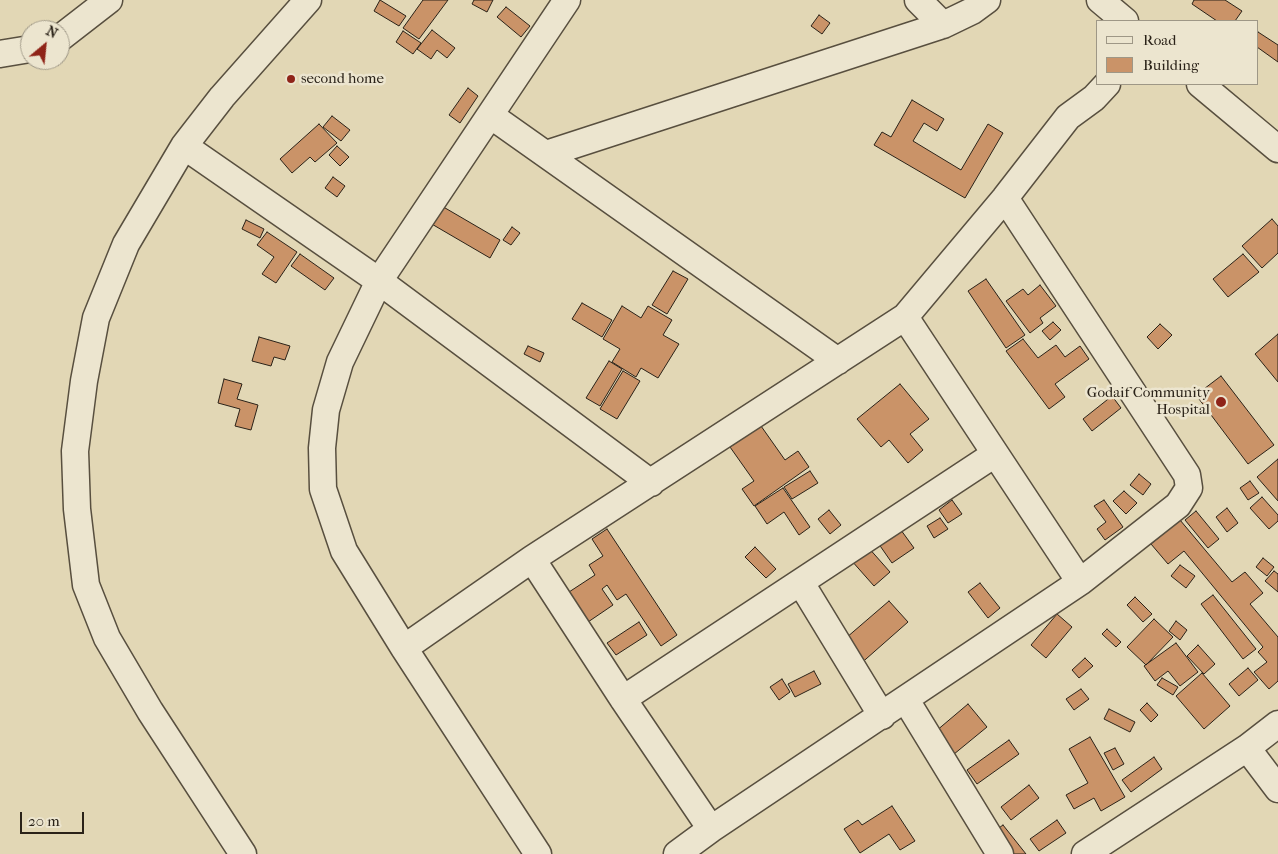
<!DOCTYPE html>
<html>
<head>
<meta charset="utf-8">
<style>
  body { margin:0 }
  #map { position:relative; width:1278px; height:854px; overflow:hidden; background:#e2d7b5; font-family:"IM FELL French Canon",serif }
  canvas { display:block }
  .legend { position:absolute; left:1096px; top:20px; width:162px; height:65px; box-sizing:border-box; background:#ece5cf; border:1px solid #9e9786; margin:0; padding:6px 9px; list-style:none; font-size:15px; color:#2a2218 }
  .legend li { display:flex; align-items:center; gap:10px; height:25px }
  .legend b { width:25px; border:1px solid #9e9786 }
  .north { position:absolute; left:20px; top:20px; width:50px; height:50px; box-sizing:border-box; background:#ece5cf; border:1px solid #9e9786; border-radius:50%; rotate:28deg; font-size:14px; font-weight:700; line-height:20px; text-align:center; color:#2a2218 }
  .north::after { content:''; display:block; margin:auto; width:18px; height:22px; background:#8f2418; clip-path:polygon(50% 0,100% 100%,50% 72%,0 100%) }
  .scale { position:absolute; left:20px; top:812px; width:64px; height:22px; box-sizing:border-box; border:2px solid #2a2218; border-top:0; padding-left:6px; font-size:15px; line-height:18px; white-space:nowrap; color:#2a2218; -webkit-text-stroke:4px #ece5cf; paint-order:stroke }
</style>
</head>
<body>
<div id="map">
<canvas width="1278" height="854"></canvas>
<ul class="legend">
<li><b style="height:6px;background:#ece5cf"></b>Road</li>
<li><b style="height:14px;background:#ca9368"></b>Building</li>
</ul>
<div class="north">N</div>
<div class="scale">20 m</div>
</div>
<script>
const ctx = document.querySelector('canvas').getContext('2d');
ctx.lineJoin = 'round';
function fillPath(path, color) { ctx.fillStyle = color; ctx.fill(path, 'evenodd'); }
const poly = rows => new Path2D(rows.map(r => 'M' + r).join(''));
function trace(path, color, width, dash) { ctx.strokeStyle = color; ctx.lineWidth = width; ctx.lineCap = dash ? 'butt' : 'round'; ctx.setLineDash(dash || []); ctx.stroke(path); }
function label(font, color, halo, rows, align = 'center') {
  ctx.font = font + ' "IM FELL French Canon",serif'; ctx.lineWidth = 5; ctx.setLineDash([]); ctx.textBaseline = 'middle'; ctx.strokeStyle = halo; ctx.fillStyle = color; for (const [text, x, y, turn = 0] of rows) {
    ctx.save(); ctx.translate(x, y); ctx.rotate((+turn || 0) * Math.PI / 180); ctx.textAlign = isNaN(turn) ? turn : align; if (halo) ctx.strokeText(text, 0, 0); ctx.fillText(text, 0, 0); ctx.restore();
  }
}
const building = poly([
  [380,0,406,16,399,26,374,11,380,0],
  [423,0,448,0,419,39,403,28,423,0],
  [474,0,493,0,487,12,472,4,474,0],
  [1194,0,1225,0,1242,11,1235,21,1217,21,1192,4,1194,0],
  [506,7,530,26,521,37,497,17,506,7],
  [819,15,830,23,822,34,811,26,819,15],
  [432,30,455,48,447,58,437,50,431,59,417,49,432,30],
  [403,31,421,43,413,54,396,42,403,31],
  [1258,32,1278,45,1278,62,1257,47,1257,34,1258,32],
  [468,88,478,96,460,123,449,115,468,88],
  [912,100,944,119,937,131,924,123,913,141,961,170,988,124,1003,133,965,198,874,145,882,132,891,137,912,100],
  [332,116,350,130,341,141,323,127,332,116],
  [319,124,337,143,315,162,310,157,292,173,280,159,319,124],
  [337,146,349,157,340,166,329,155,337,146],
  [333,177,345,186,337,197,325,188,333,177],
  [440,205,500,240,490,258,430,223,440,205],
  [1272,219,1278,226,1278,253,1262,268,1242,246,1272,219],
  [246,220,264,229,260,238,242,229,246,220],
  [512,227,520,233,511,245,503,240,512,227],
  [267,232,297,252,276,283,262,274,274,257,257,245,267,232],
  [300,254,334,278,325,290,291,266,300,254],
  [1243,254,1259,272,1228,297,1213,279,1243,254],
  [673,271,688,279,667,314,652,305,673,271],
  [986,279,1025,335,1006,348,968,291,986,279],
  [1040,285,1056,306,1040,318,1043,323,1030,333,1006,301,1023,289,1028,295,1040,285],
  [582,303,612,320,602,337,572,319,582,303],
  [622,306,641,318,648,306,672,320,663,335,679,344,658,378,641,368,636,377,612,362,620,349,603,339,622,306],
  [1053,322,1061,330,1050,340,1042,331,1053,322],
  [1160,324,1172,335,1158,349,1147,337,1160,324],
  [1278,334,1278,382,1255,354,1278,334],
  [259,337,290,346,285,360,274,357,271,366,252,361,259,337],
  [1023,339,1038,358,1056,345,1065,357,1080,346,1089,359,1055,384,1065,397,1049,409,1006,351,1023,339],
  [528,346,544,353,540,362,524,354,528,346],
  [609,361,622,369,600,406,586,398,609,361],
  [623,371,640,381,617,419,600,409,623,371],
  [1221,376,1274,445,1248,464,1196,395,1221,376],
  [224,379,242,384,237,399,258,405,251,430,235,426,240,409,218,403,224,379],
  [900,384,929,419,910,434,923,450,908,463,889,440,881,447,857,419,900,384],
  [1112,396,1121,408,1092,431,1083,419,1112,396],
  [761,426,785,460,798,451,809,467,754,506,742,489,754,481,730,447,761,426],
  [1278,459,1278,501,1257,477,1278,459],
  [810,471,818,483,792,499,784,487,810,471],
  [1139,474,1151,484,1143,495,1130,485,1139,474],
  [1250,481,1259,493,1248,500,1240,488,1250,481],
  [783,488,810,527,799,535,784,512,767,524,755,506,783,488],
  [1124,491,1137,503,1126,514,1113,501,1124,491],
  [1262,497,1278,515,1278,521,1269,529,1250,508,1262,497],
  [952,500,962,514,948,523,939,510,952,500],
  [1104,500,1123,527,1105,540,1097,529,1106,522,1094,506,1104,500],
  [1227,508,1238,523,1227,532,1216,517,1227,508],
  [829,510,841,525,830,534,818,519,829,510],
  [1196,511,1219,539,1208,548,1185,520,1196,511],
  [940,518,948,529,934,538,927,526,940,518],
  [1180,520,1232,582,1245,572,1263,593,1250,604,1278,637,1278,681,1269,689,1254,672,1267,662,1258,652,1263,647,1184,551,1168,564,1151,544,1180,520],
  [898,526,914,548,892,563,876,540,898,526],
  [607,529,677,635,661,646,626,594,617,600,607,585,602,589,613,605,588,622,569,592,595,575,589,565,603,556,592,539,607,529],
  [867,546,890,572,874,586,851,560,867,546],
  [755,547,776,569,766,578,745,557,755,547],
  [1263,558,1274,567,1267,576,1256,567,1263,558],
  [1180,565,1195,576,1186,588,1171,576,1180,565],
  [1274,571,1278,574,1278,592,1265,581,1274,571],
  [980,583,1000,608,988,618,968,592,980,583],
  [1213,595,1256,649,1243,659,1201,604,1213,595],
  [1135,597,1152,614,1143,622,1127,605,1135,597],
  [889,601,908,622,858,666,839,644,889,601],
  [1057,614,1072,627,1046,658,1031,645,1057,614],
  [1154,619,1173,637,1146,665,1127,647,1154,619],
  [1176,621,1187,630,1180,640,1169,631,1176,621],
  [639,622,647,635,616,655,607,643,639,622],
  [1107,629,1121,642,1116,647,1102,634,1107,629],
  [1176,643,1198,672,1180,686,1168,671,1155,681,1144,666,1176,643],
  [1198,645,1215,664,1204,674,1187,656,1198,645],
  [1085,658,1093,666,1079,678,1072,670,1085,658],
  [1248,668,1258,680,1239,696,1229,684,1248,668],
  [814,671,821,684,795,697,788,684,814,671],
  [1202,673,1230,706,1204,729,1176,696,1202,673],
  [1162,678,1178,687,1173,695,1157,685,1162,678],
  [782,679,790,692,779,700,770,687,782,679],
  [1081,689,1089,699,1074,710,1066,699,1081,689],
  [1147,703,1158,715,1151,722,1140,710,1147,703],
  [968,704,987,727,948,759,929,737,968,704],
  [1109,709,1135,722,1130,732,1104,719,1109,709],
  [1090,737,1125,797,1101,811,1094,798,1074,809,1066,795,1088,783,1069,749,1090,737],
  [1009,740,1019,754,977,784,967,770,1009,740],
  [1115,748,1124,764,1113,770,1104,753,1115,748],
  [1154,757,1162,769,1131,792,1122,780,1154,757],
  [1029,785,1039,798,1011,820,1001,807,1029,785],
  [892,806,915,841,900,850,889,834,860,853,844,829,858,820,862,825,892,806],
  [1057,820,1066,833,1039,851,1030,839,1057,820],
  [1003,825,1026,854,1008,854,992,833,1003,825]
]);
fillPath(building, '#ca9368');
trace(building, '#2a2218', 1);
const minor = poly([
  [918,0,943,25],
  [1100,0,1125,21],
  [60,38,109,0],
  [0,54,30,49],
  [1200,84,1278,149],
  [490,115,838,361],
  [184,146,379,281,651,483],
  [546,154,943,25,972,11,987,0],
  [905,317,1080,582],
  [532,559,623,699,711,829],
  [801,583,882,716],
  [404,648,532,559,905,317,1005,198,1068,117,1094,98,1107,84],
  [623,699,995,454],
  [906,700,1000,854],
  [1247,748,1278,789],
  [243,854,150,711,107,638,86,585,77,509,75,451,84,381,96,318,126,244,184,146,222,97,308,0],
  [538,854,404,648,344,551,323,489,322,448,326,410,340,362,379,281,567,0],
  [677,854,711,829,1080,582,1178,505,1189,488,1187,475,1005,198],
  [1085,854,1247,748,1278,724]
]);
trace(minor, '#584f3f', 29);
trace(minor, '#ece5cf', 26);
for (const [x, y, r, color] of [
  [291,79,5,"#8f2418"],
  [1221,402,6,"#8f2418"]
]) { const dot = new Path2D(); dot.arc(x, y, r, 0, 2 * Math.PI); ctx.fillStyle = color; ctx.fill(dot); trace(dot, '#ece5cf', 2); }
label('15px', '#2a2218', '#ece5cf', [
  ["second home",301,79],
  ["Godaif Community",1210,393,"right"],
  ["Hospital",1210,410,"right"]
], 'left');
</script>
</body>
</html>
